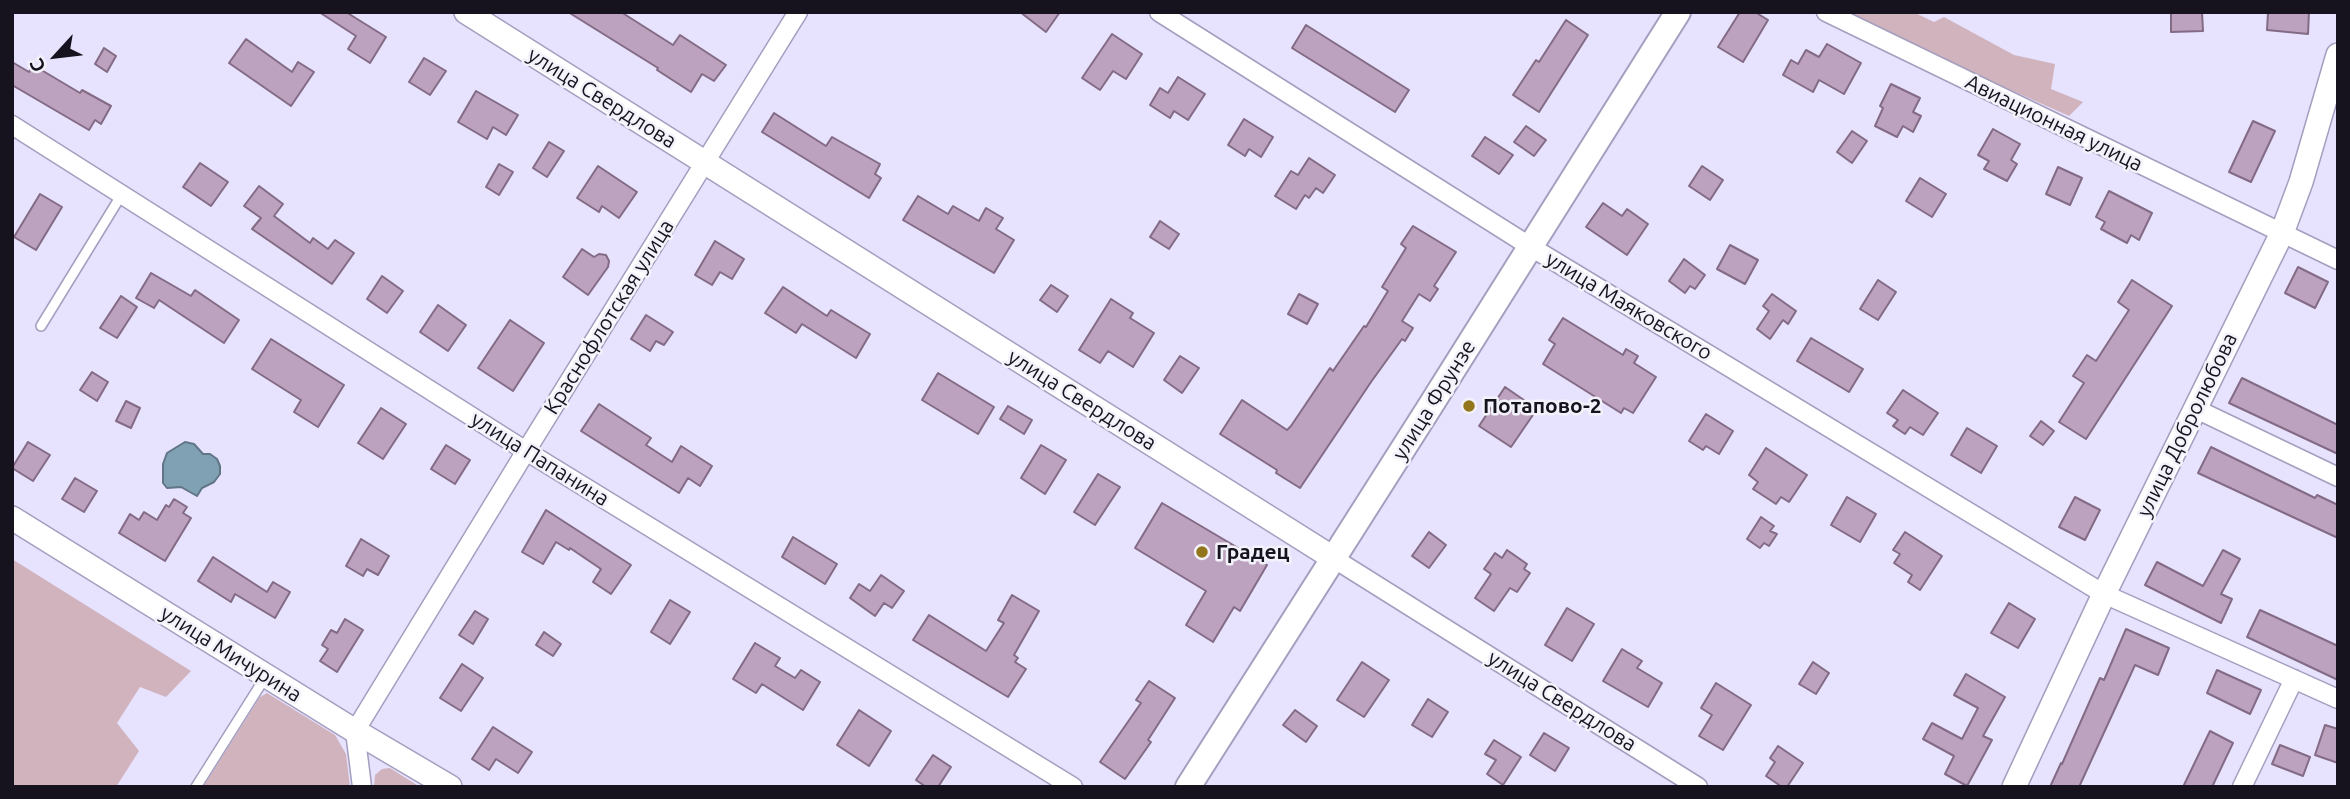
<!DOCTYPE html>
<html>
<head>
<meta charset="utf-8">
<style>
  body { margin:0 }
  #map { position:relative; width:2350px; height:799px; overflow:hidden; background:#e7e2fe; font-family:Ubuntu,sans-serif }
  canvas { display:block }
  .frame { position:absolute; inset:0; border:14px solid #16131f; pointer-events:none }
  .north { position:absolute; left:21px; top:21px; width:70px; height:70px; -webkit-text-stroke:5px #f3f2fa; paint-order:stroke; rotate:243deg; font-size:19px; font-weight:700; line-height:28px; text-align:center; color:#16131f }
  .north::after { content:''; display:block; margin:auto; width:24px; height:32px; background:#16131f; clip-path:polygon(50% 0,100% 100%,50% 72%,0 100%) }
</style>
</head>
<body>
<div id="map">
<canvas width="2350" height="799"></canvas>
<div class="frame"></div>
<div class="north">С</div>
</div>
<script>
const ctx = document.querySelector('canvas').getContext('2d');
ctx.lineJoin = 'round';
function fillPath(path, color) { ctx.fillStyle = color; ctx.fill(path, 'evenodd'); }
const poly = rows => new Path2D(rows.map(r => 'M' + r).join(''));
function trace(path, color, width, dash) { ctx.strokeStyle = color; ctx.lineWidth = width; ctx.lineCap = dash ? 'butt' : 'round'; ctx.setLineDash(dash || []); ctx.stroke(path); }
function label(font, color, halo, rows, align = 'center') {
  ctx.font = font + ' Ubuntu,sans-serif'; ctx.lineWidth = 5; ctx.setLineDash([]); ctx.textBaseline = 'middle'; ctx.strokeStyle = halo; ctx.fillStyle = color; for (const [text, x, y, turn = 0] of rows) {
    ctx.save(); ctx.translate(x, y); ctx.rotate((+turn || 0) * Math.PI / 180); ctx.textAlign = isNaN(turn) ? turn : align; if (halo) ctx.strokeText(text, 0, 0); ctx.fillText(text, 0, 0); ctx.restore();
  }
}
fillPath(poly([
  [1836,12,1913,12,1934,22,1944,17,2014,55,2055,64,2051,89,2083,102,2069,116],
  [12,559,191,671,166,697,140,687,117,723,139,751,116,787,12,787],
  [267,693,335,735,346,754,350,787,203,787,260,697],
  [390,768,420,787,374,787,375,775,382,769]
]), '#d1b3bd');
const water = poly([
  [185,442,194,444,203,454,210,454,217,459,220,466,220,474,214,482,202,488,197,496,181,487,167,488,163,483,163,464,167,453,185,442]
]);
fillPath(water, '#80a1b3');
trace(water, '#607687', 2);
const building = poly([
  [319,12,346,12,386,37,370,63,348,49,356,36,319,12],
  [568,12,621,12,673,45,680,35,726,65,714,81,702,74,691,92,657,70,658,68,568,12],
  [1020,12,1060,12,1046,32,1020,12],
  [1740,12,1755,12,1768,20,1743,62,1718,47,1740,12],
  [2171,12,2202,12,2203,31,2171,32,2171,12],
  [2268,12,2309,12,2308,34,2267,30,2268,12],
  [1566,20,1588,35,1539,112,1513,95,1536,60,1539,62,1566,20],
  [1306,25,1409,90,1395,112,1292,48,1306,25],
  [1112,34,1142,54,1126,79,1113,71,1100,90,1082,78,1112,34],
  [246,39,292,72,298,62,314,72,291,106,229,63,246,39],
  [1827,44,1861,63,1844,94,1819,80,1813,92,1783,75,1791,60,1798,64,1806,50,1819,57,1827,44],
  [104,48,116,56,107,72,95,64,104,48],
  [424,58,446,71,430,95,409,82,424,58],
  [12,62,29,72,33,65,80,93,82,90,111,106,101,124,95,120,89,130,12,85,12,62],
  [1178,77,1205,94,1188,120,1174,111,1170,118,1150,105,1160,88,1168,93,1178,77],
  [1891,84,1920,98,1913,112,1921,116,1913,132,1903,126,1897,137,1875,126,1883,108,1880,106,1891,84],
  [476,91,518,115,506,135,493,127,487,139,458,122,476,91],
  [774,113,826,146,832,137,880,164,875,174,881,178,869,198,762,132,774,113],
  [1244,119,1273,137,1261,157,1249,149,1245,156,1228,145,1244,119],
  [2253,121,2275,131,2251,182,2229,172,2253,121],
  [1526,126,1546,140,1534,156,1514,142,1526,126],
  [1993,129,2020,144,2011,160,2017,164,2007,181,1984,169,1989,161,1978,155,1993,129],
  [1852,131,1867,141,1852,163,1837,152,1852,131],
  [1485,137,1513,155,1499,174,1472,156,1485,137],
  [549,142,564,151,547,177,533,168,549,142],
  [1309,158,1335,175,1323,193,1316,188,1309,198,1305,195,1296,209,1275,196,1291,171,1298,175,1309,158],
  [200,163,228,182,211,206,183,187,200,163],
  [499,164,513,172,499,195,486,187,499,164],
  [598,166,637,192,619,218,602,206,599,212,577,198,598,166],
  [1702,166,1723,180,1710,200,1689,186,1702,166],
  [2058,167,2082,178,2070,205,2046,194,2058,167],
  [1920,178,1946,194,1932,217,1906,201,1920,178],
  [259,186,283,204,274,216,310,243,313,238,328,249,335,240,354,253,332,284,252,229,261,218,244,206,259,186],
  [2109,191,2152,213,2139,240,2131,235,2127,243,2101,229,2105,222,2096,217,2109,191],
  [40,194,62,207,36,250,14,237,40,194],
  [918,196,948,214,953,206,979,221,986,208,1003,218,996,229,1014,240,994,273,903,220,918,196],
  [1603,203,1622,216,1627,209,1648,224,1627,255,1586,227,1603,203],
  [1160,221,1179,234,1169,249,1150,237,1160,221],
  [1413,226,1456,252,1434,286,1438,289,1430,301,1419,294,1402,321,1413,328,1405,341,1402,339,1371,382,1300,488,1276,473,1277,470,1220,434,1242,400,1287,430,1291,426,1330,368,1333,371,1364,326,1366,327,1388,291,1382,287,1406,248,1401,244,1413,226],
  [715,241,744,259,732,279,720,272,712,285,695,275,715,241],
  [1730,245,1758,260,1745,284,1717,269,1730,245],
  [582,249,594,257,599,254,606,255,609,261,608,267,588,295,563,277,582,249],
  [1684,259,1705,275,1695,289,1690,286,1685,293,1669,281,1684,259],
  [2298,267,2328,282,2315,308,2285,293,2298,267],
  [151,273,191,296,195,290,239,320,224,343,159,300,154,308,136,298,151,273],
  [382,276,403,291,387,313,367,299,382,276],
  [1878,280,1896,292,1878,320,1860,309,1878,280],
  [2132,280,2172,306,2086,439,2059,422,2084,383,2073,376,2087,355,2096,361,2129,310,2118,302,2132,280],
  [1051,285,1068,296,1057,312,1040,300,1051,285],
  [783,287,827,316,831,310,870,334,856,358,802,324,796,333,765,313,783,287],
  [1299,294,1318,304,1307,324,1288,314,1299,294],
  [1772,294,1796,311,1788,324,1783,320,1770,339,1757,329,1769,311,1763,306,1772,294],
  [121,296,137,307,117,338,100,328,121,296],
  [1111,299,1133,313,1130,318,1154,333,1133,367,1108,351,1100,363,1079,350,1111,299],
  [438,305,466,325,448,351,420,332,438,305],
  [646,315,673,332,664,345,656,341,650,351,631,339,646,315],
  [1563,318,1623,355,1626,349,1638,356,1634,363,1656,377,1633,413,1624,408,1621,413,1543,364,1555,344,1549,340,1563,318],
  [510,320,544,343,513,391,478,368,510,320],
  [1811,338,1863,369,1849,392,1797,361,1811,338],
  [271,339,344,385,318,427,294,412,301,400,252,369,271,339],
  [1180,356,1199,368,1182,393,1164,380,1180,356],
  [92,372,108,382,97,401,80,390,92,372],
  [938,373,994,407,978,434,922,400,938,373],
  [2242,378,2338,425,2338,454,2229,403,2242,378],
  [1505,387,1537,409,1511,447,1479,426,1505,387],
  [1903,390,1938,413,1923,435,1910,427,1905,434,1893,426,1898,420,1887,413,1903,390],
  [126,401,140,408,131,428,116,421,126,401],
  [599,404,651,438,646,445,672,462,681,446,712,466,700,486,688,478,679,493,581,431,599,404],
  [1008,406,1032,420,1024,434,1000,419,1008,406],
  [381,408,406,424,383,459,358,443,381,408],
  [1706,414,1733,431,1719,454,1706,446,1703,450,1689,441,1706,414],
  [2041,421,2054,431,2043,445,2030,436,2041,421],
  [1967,428,1997,446,1981,473,1951,455,1967,428],
  [28,442,50,455,33,481,12,468,28,442],
  [446,445,470,460,455,484,431,469,446,445],
  [1041,445,1066,460,1045,494,1021,478,1041,445],
  [2211,447,2315,498,2317,495,2338,505,2338,538,2198,473,2211,447],
  [1766,448,1807,475,1789,502,1781,497,1776,504,1753,489,1758,482,1749,475,1766,448],
  [1098,474,1120,487,1095,525,1074,512,1098,474],
  [75,478,97,491,84,512,62,499,75,478],
  [1847,497,1876,514,1860,542,1831,525,1847,497],
  [2075,497,2100,510,2085,540,2059,527,2075,497],
  [174,499,187,507,183,513,191,518,165,561,119,533,130,514,139,520,144,512,157,520,166,505,169,507,174,499],
  [1162,503,1267,565,1240,611,1234,607,1213,642,1186,625,1206,591,1135,548,1162,503],
  [546,510,631,565,611,594,593,582,601,569,570,548,569,550,556,542,543,564,522,552,546,510],
  [1761,517,1774,526,1770,531,1777,534,1769,546,1764,543,1760,548,1747,539,1761,517],
  [1429,532,1446,545,1429,568,1412,556,1429,532],
  [1905,532,1942,556,1920,590,1908,582,1912,575,1894,563,1900,554,1893,550,1905,532],
  [793,537,837,564,825,584,782,557,793,537],
  [361,539,389,556,378,575,367,569,363,576,346,566,361,539],
  [1507,550,1527,564,1524,569,1530,573,1517,592,1510,588,1494,611,1475,598,1491,574,1484,569,1495,553,1502,558,1507,550],
  [2223,550,2240,559,2221,594,2232,599,2221,623,2145,585,2157,562,2203,586,2223,550],
  [213,557,267,592,273,582,290,592,275,618,235,594,231,602,198,581,213,557],
  [881,575,904,591,892,608,884,603,875,616,850,598,859,584,870,591,881,575],
  [1012,595,1039,611,1014,655,1018,658,1015,662,1026,669,1008,697,913,640,929,615,986,651,1004,623,998,620,1012,595],
  [670,600,690,612,670,644,651,632,670,600],
  [2009,603,2035,619,2018,648,1991,633,2009,603],
  [1567,608,1594,624,1572,661,1545,645,1567,608],
  [2260,610,2338,646,2338,680,2247,637,2260,610],
  [475,611,488,619,473,644,459,635,475,611],
  [345,619,363,630,337,672,320,661,328,649,322,645,331,630,337,633,345,619],
  [2126,629,2169,648,2158,675,2135,665,2079,787,2050,787,2061,763,2062,764,2100,678,2104,680,2126,629],
  [544,632,561,644,553,656,536,645,544,632],
  [755,643,780,658,775,666,795,678,801,670,820,682,803,710,762,684,756,693,733,679,755,643],
  [1622,649,1642,661,1637,668,1662,683,1648,707,1603,681,1622,649],
  [1362,662,1389,680,1364,717,1337,700,1362,662],
  [1813,662,1829,673,1816,694,1799,684,1813,662],
  [462,664,483,678,461,711,440,698,462,664],
  [2217,670,2261,690,2250,714,2207,693,2217,670],
  [1966,674,2005,697,1983,736,1992,740,1967,786,1945,774,1954,756,1923,739,1932,723,1962,739,1978,708,1954,695,1966,674],
  [1149,681,1175,698,1148,740,1151,742,1125,779,1100,762,1141,703,1136,700,1149,681],
  [1716,683,1751,705,1723,750,1699,736,1712,715,1701,708,1716,683],
  [1428,699,1448,712,1432,737,1412,725,1428,699],
  [859,710,891,731,869,766,837,745,859,710],
  [1295,710,1317,726,1306,742,1283,725,1295,710],
  [2325,725,2338,729,2338,763,2315,755,2325,725],
  [493,727,532,752,518,773,496,759,489,770,472,759,493,727],
  [2210,731,2233,743,2212,787,2183,787,2210,731],
  [1544,733,1569,748,1555,771,1530,755,1544,733],
  [1494,740,1521,757,1503,785,1487,774,1496,760,1485,754,1494,740],
  [2280,745,2310,757,2303,776,2272,764,2280,745],
  [1778,746,1803,763,1787,787,1782,787,1766,776,1775,762,1770,758,1778,746],
  [933,755,951,767,938,787,926,787,916,780,933,755]
]);
fillPath(building, '#bca2be');
trace(building, '#836b85', 2);
const service = poly([
  [41,326,122,194],
  [196,787,266,676]
]);
const minor = poly([
  [1159,12,1531,247,2104,594,2338,699],
  [1826,12,2338,260],
  [12,125,526,451,1073,787],
  [2196,409,2338,477],
  [1333,558,1698,787],
  [362,787,355,731,526,451,798,12],
  [2242,787,2294,679]
]);
const tertiary = poly([
  [466,12,1333,558],
  [12,518,355,731,450,787],
  [2014,787,2104,594,2282,233,2301,182,2338,55]
]);
const secondary = poly([
  [1188,787,1429,408,1678,12]
]);
trace(service, '#a49ebf', 12);
trace(minor, '#a49ebf', 21);
trace(tertiary, '#a49ebf', 26);
trace(secondary, '#a49ebf', 28);
trace(service, '#fff', 9);
trace(minor, '#fff', 18);
trace(tertiary, '#fff', 23);
trace(secondary, '#fff', 24);
for (const [x, y, r, color] of [
  [1469,406,7,"#93751c"],
  [1202,552,7,"#93751c"]
]) { const dot = new Path2D(); dot.arc(x, y, r, 0, 2 * Math.PI); ctx.fillStyle = color; ctx.fill(dot); trace(dot, '#f3f2fa', 2.5); }
label('21px', '#16131f', '#f3f2fa', [
  ["улица Свердлова",602,98,32],
  ["Авиационная улица",2054,123,26],
  ["улица Маяковского",1629,306,31],
  ["Краснофлотская улица",609,317,-58],
  ["улица Свердлова",1082,400,32],
  ["улица Фрунзе",1434,400,-58],
  ["улица Добролюбова",2187,425,-64],
  ["улица Папанина",540,459,32],
  ["улица Мичурина",231,654,32],
  ["улица Свердлова",1562,701,32]
]);
label('bold 21px', '#16131f', '#f3f2fa', [
  ["Потапово-2",1483,406],
  ["Градец",1216,552]
], 'left');
</script>
</body>
</html>
